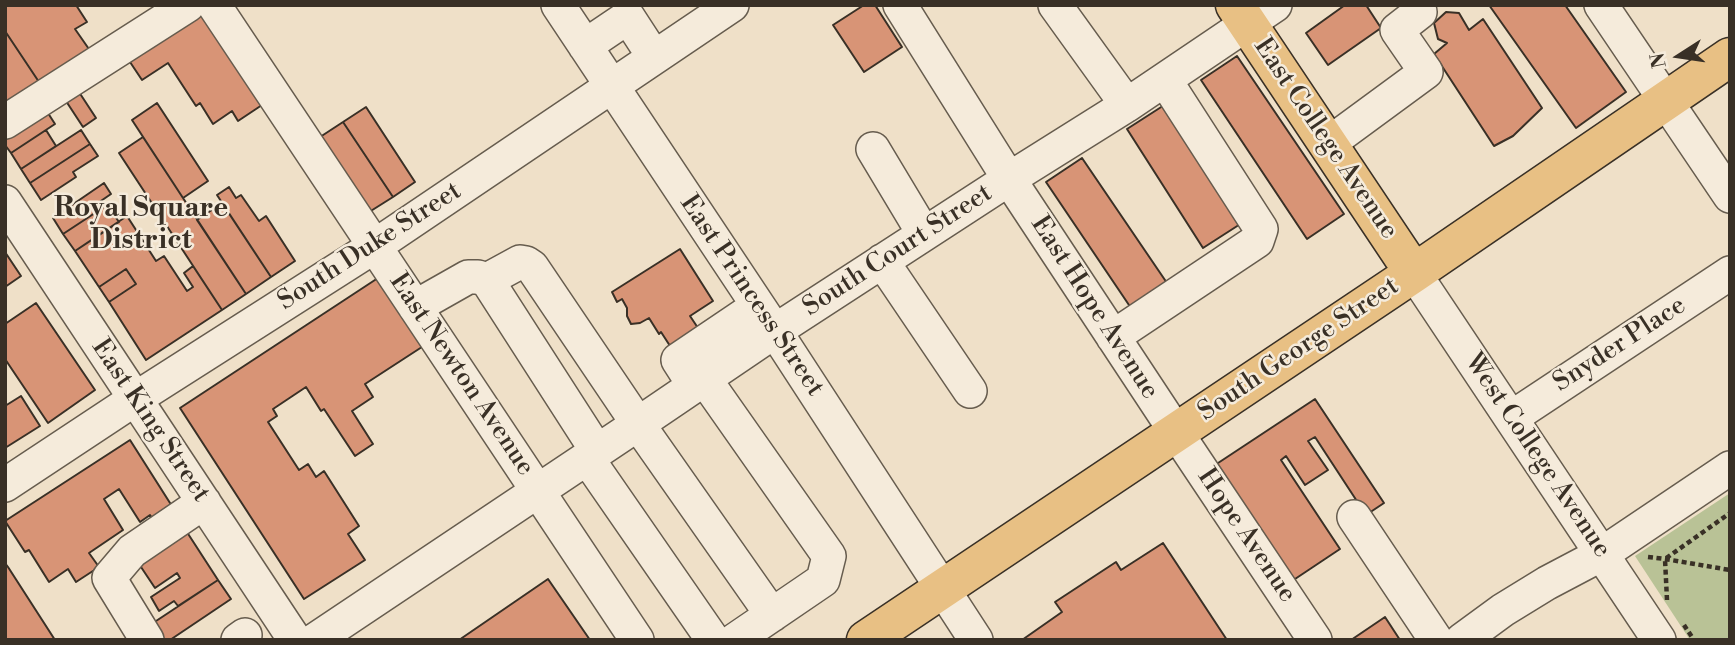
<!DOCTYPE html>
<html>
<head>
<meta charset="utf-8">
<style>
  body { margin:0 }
  #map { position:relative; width:1735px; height:645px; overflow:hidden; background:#efe0c8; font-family:"Libre Bodoni",serif }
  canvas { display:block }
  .frame { position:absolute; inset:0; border:7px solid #393026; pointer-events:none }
  .north { position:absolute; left:1644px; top:21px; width:70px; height:70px; -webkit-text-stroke:5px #f5ebdb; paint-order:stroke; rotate:258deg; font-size:19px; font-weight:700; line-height:28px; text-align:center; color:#393026 }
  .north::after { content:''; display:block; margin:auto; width:24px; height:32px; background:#393026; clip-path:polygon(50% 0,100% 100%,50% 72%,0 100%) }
</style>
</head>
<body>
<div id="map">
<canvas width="1735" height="645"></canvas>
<div class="frame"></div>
<div class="north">N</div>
</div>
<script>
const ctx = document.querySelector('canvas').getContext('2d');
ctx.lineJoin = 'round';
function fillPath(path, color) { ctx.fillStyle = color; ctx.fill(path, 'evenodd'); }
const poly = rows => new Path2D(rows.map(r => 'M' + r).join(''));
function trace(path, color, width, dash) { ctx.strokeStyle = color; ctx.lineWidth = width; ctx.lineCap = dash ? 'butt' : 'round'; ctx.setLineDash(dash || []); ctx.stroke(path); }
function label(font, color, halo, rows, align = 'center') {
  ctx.font = font + ' "Libre Bodoni",serif'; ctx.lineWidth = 5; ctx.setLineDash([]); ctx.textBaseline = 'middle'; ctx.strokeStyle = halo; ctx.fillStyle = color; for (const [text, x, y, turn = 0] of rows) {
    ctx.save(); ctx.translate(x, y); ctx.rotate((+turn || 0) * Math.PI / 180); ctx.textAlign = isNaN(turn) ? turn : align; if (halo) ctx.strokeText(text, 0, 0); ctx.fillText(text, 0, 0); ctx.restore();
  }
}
fillPath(poly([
  [1730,493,1730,640,1690,640,1635,556]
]), '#b9c296');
const building = poly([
  [5,5,76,5,87,22,75,29,91,52,41,85,5,31,5,5],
  [864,5,875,5,902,47,864,72,833,25,864,5],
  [1345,5,1366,5,1381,28,1328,65,1306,33,1345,5],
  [1489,5,1565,5,1626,92,1576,128,1489,5],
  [204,9,265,103,238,121,232,111,213,124,200,103,196,106,168,63,142,80,128,59,204,9],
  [1446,12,1459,13,1469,30,1483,19,1542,108,1513,136,1494,146,1434,54,1447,43,1438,39,1434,23,1446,12],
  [5,31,41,85,5,110,5,31],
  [1237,56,1344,214,1307,239,1201,80,1237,56],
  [77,89,96,118,83,127,64,98,77,89],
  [1169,102,1245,221,1203,248,1127,129,1169,102],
  [157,103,208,181,183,198,132,120,157,103],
  [366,107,415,182,393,197,343,122,366,107],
  [46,110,55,124,11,153,5,145,5,136,46,110],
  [343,122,393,197,366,214,317,139,343,122],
  [46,130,56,146,21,169,11,153,46,130],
  [81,130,90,144,30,183,21,169,81,130],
  [143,137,246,294,222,310,119,153,143,137],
  [90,144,98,156,73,172,76,177,41,200,30,183,90,144],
  [1082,158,1167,283,1131,308,1046,182,1082,158],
  [104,183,111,194,95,205,98,211,63,234,53,218,104,183],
  [229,187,236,198,241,195,259,221,266,216,295,261,271,277,217,195,229,187],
  [222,203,271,277,246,294,197,220,222,203],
  [107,205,119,222,75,251,63,234,107,205],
  [127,216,156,261,164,256,187,291,193,287,184,273,193,266,222,310,146,360,109,302,136,284,126,269,99,287,75,251,127,216],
  [680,249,713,301,690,316,700,331,672,349,661,332,659,334,649,318,640,323,631,324,627,316,627,308,622,299,617,302,612,292,680,249],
  [5,252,21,276,5,287,5,252],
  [126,269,136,284,109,302,99,287,126,269],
  [381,276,425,345,365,384,373,397,352,411,373,444,355,456,324,409,321,411,306,387,273,409,277,416,268,422,299,470,308,464,316,477,324,471,359,526,348,534,365,560,304,599,180,408,381,276],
  [36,303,95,390,48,423,5,359,5,324,36,303],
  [21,396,40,426,5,448,5,406,21,396],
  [1315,399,1384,503,1366,515,1315,437,1308,441,1328,470,1305,485,1286,456,1281,460,1340,549,1289,583,1212,467,1315,399],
  [130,440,177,514,158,527,150,515,140,522,119,489,104,499,123,530,89,553,99,567,76,582,68,569,49,582,29,550,25,552,5,521,130,440],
  [183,526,218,580,178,606,174,601,159,611,151,597,180,578,177,573,155,588,135,558,183,526],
  [1163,543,1227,640,1022,640,1062,612,1055,602,1116,562,1121,570,1163,543],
  [5,563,8,567,55,640,5,640,5,563],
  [548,579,590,640,459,640,548,579],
  [218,580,231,599,170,640,164,640,153,623,218,580],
  [1385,617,1400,640,1351,640,1385,617]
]);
fillPath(building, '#d89476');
trace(building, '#393026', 2);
const minor = poly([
  [214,5,637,640],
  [558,5,775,331,976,640],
  [900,5,1009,179,1176,432,1315,640],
  [1055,5,1127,105],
  [1601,5,1730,196],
  [585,46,628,17,654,57],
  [5,122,188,5],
  [1328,144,1426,72,1397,30,1420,12,1416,5],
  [873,149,924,234],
  [5,202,295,640],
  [882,261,970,391],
  [1414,273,1659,640],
  [487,280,520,262,526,263,532,267,638,424,772,615],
  [415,307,468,277,478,277,487,280,597,451],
  [1113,337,1257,241,1261,229,1165,80],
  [704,378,829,556,823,580,735,640],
  [694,385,678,360,758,306],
  [1511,418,1730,273],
  [587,458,713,640],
  [5,485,135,399,375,246,732,5],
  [1354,517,1436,640],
  [147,640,109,578,132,551,204,502],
  [238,640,245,635],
  [315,640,638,424,775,331,1009,179,1127,105,1275,5],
  [1462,640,1503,610,1547,583,1602,554,1730,468]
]);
const major = poly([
  [1235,5,1414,273],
  [866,640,1414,273,1730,57]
]);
trace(minor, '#665c4e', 36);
trace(major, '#393026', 41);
trace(poly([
  [1648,557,1665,559,1730,570],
  [1667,600,1665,559,1730,513],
  [1684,625,1694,640]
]), '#393026', 4.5, [5, 3.5]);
trace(minor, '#f5ebdb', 33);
trace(major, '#e8c084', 38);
label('26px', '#393026', '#f5ebdb', [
  ["East College Avenue",1325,139,56],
  ["South Duke Street",370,247,-33],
  ["South Court Street",898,251,-33],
  ["East Princess Street",751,296,56],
  ["East Hope Avenue",1094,308,57],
  ["Snyder Place",1620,345,-33],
  ["South George Street",1299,350,-34],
  ["East Newton Avenue",461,375,56],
  ["East King Street",150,421,56],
  ["West College Avenue",1537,456,56],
  ["Hope Avenue",1246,536,56]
]);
label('bold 28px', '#393026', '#f5ebdb', [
  ["Royal Square",141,209],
  ["District",141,241]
]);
</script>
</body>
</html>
